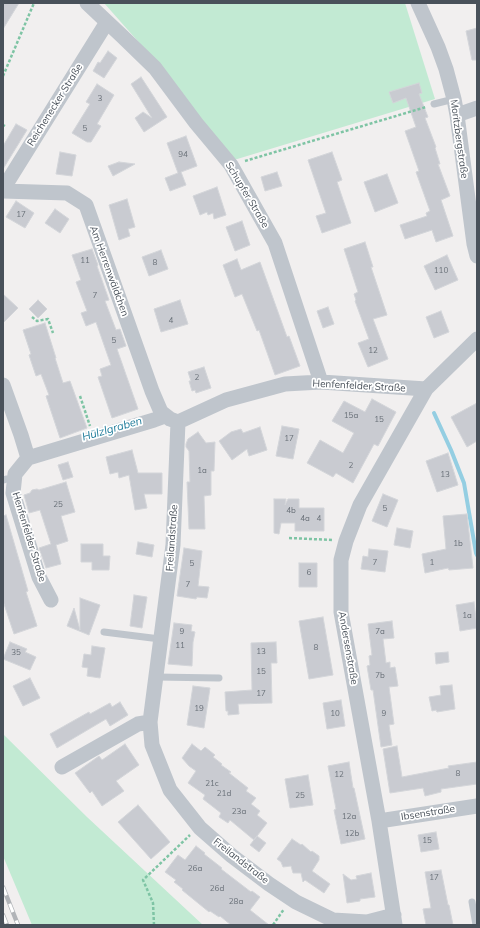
<!DOCTYPE html>
<html>
<head>
<meta charset="utf-8">
<style>
  body { margin:0 }
  #map { position:relative; width:480px; height:928px; overflow:hidden; background:#f1efef; font-family:Mulish,sans-serif }
  canvas { display:block }
  .frame { position:absolute; inset:0; border:4px solid #49515a; pointer-events:none }
</style>
</head>
<body>
<div id="map">
<canvas width="480" height="928"></canvas>
<div class="frame"></div>
</div>
<script>
const ctx = document.querySelector('canvas').getContext('2d');
ctx.lineJoin = 'round';
function fillPath(path, color) { ctx.fillStyle = color; ctx.fill(path, 'evenodd'); }
const poly = rows => new Path2D(rows.map(r => 'M' + r).join(''));
function trace(path, color, width, dash) { ctx.strokeStyle = color; ctx.lineWidth = width; ctx.lineCap = dash ? 'butt' : 'round'; ctx.setLineDash(dash || []); ctx.stroke(path); }
function label(font, color, halo, rows, align = 'center') {
  ctx.font = font + ' Mulish,sans-serif'; ctx.lineWidth = 3.5; ctx.setLineDash([]); ctx.textBaseline = 'middle'; ctx.strokeStyle = halo; ctx.fillStyle = color; for (const [text, x, y, turn = 0] of rows) {
    ctx.save(); ctx.translate(x, y); ctx.rotate((+turn || 0) * Math.PI / 180); ctx.textAlign = isNaN(turn) ? turn : align; if (halo) ctx.strokeText(text, 0, 0); ctx.fillText(text, 0, 0); ctx.restore();
  }
}
fillPath(poly([
  [104,3,405,3,435,99,234,160,151,56],
  [3,734,87,817,203,925,32,925,3,856]
]), '#c2ead3');
trace(poly([
  [434,413,451,450,464,483,476,553,477,555]
]), '#94cee2', 4);
const building = poly([
  [3,3,19,3,3,29,3,3],
  [477,28,477,60,472,60,466,31,477,28],
  [108,51,117,58,104,78,93,71,98,62,100,63,108,51],
  [141,77,167,117,144,132,135,118,143,112,152,118,131,84,141,77],
  [419,83,422,93,419,94,428,117,425,118,436,147,435,148,440,164,438,164,450,196,441,200,453,236,436,242,432,230,405,239,400,225,427,216,426,213,430,211,416,172,419,171,405,131,416,127,406,98,393,103,389,92,419,83],
  [97,84,114,95,97,124,101,126,91,142,87,142,72,133,90,104,86,102,97,84],
  [16,124,27,130,3,169,3,146,16,124],
  [186,136,197,166,181,172,186,185,170,191,165,178,178,173,167,143,186,136],
  [60,152,76,155,72,176,56,174,60,152],
  [332,152,342,180,337,182,351,223,322,233,316,216,326,213,308,160,332,152],
  [119,162,135,164,113,176,108,166,119,162],
  [277,172,282,186,265,191,261,177,277,172],
  [387,174,398,203,375,212,364,182,387,174],
  [217,187,226,215,214,219,213,213,208,215,207,212,200,215,193,196,217,187],
  [127,199,135,227,128,229,130,236,119,240,109,205,127,199],
  [16,201,34,213,25,228,6,217,16,201],
  [55,209,69,219,60,233,45,223,55,209],
  [242,221,250,245,235,251,226,227,242,221],
  [365,242,373,267,371,267,387,315,373,319,388,359,368,367,358,343,369,339,355,301,356,300,354,294,358,292,344,249,365,242],
  [92,249,98,265,97,266,109,300,105,301,116,330,120,329,126,346,117,349,138,409,112,418,98,377,102,376,100,369,111,365,96,322,86,326,81,313,87,311,76,282,81,280,72,255,92,249],
  [161,250,168,269,149,276,142,257,161,250],
  [447,255,458,280,435,290,424,266,447,255],
  [237,259,241,270,260,262,287,337,289,336,300,366,275,375,259,330,257,331,242,294,235,297,223,265,237,259],
  [3,294,18,308,3,323,3,294],
  [38,300,47,309,38,318,29,309,38,300],
  [180,300,188,324,161,332,154,309,180,300],
  [328,307,334,324,323,328,317,311,328,307],
  [441,311,449,332,434,338,426,317,441,311],
  [45,323,56,358,55,358,63,383,70,381,87,428,60,438,46,396,49,395,41,374,36,376,29,355,31,354,23,330,45,323],
  [204,367,211,388,196,393,195,390,192,391,189,381,191,381,188,372,204,367],
  [372,399,396,412,378,446,374,444,353,483,336,473,333,477,307,463,320,440,343,453,354,433,332,421,344,401,365,412,372,399],
  [477,403,477,441,467,447,451,417,477,403],
  [282,426,299,429,293,459,276,456,282,426],
  [260,427,267,450,249,456,247,449,232,460,219,441,231,432,241,429,243,433,260,427],
  [198,432,206,443,215,442,214,471,211,471,211,495,204,496,205,529,189,529,187,482,190,482,189,451,186,447,186,444,188,439,198,432],
  [132,450,138,473,162,473,162,494,144,494,147,508,135,510,129,475,119,478,118,472,110,474,106,457,132,450],
  [448,453,458,485,437,492,426,461,448,453],
  [68,462,73,477,63,480,58,465,68,462],
  [66,482,75,512,61,516,68,541,56,545,61,564,46,568,39,548,51,544,40,510,29,513,24,495,30,493,32,490,37,489,39,490,66,482],
  [383,494,398,500,387,527,372,521,383,494],
  [274,499,286,499,285,505,288,499,299,499,299,508,324,508,324,531,295,531,295,523,281,523,279,534,274,533,274,499],
  [467,514,473,568,449,570,448,568,425,573,422,554,446,549,443,516,467,514],
  [6,515,28,591,26,592,37,626,14,634,3,601,3,516,6,515],
  [397,528,413,531,410,548,394,545,397,528],
  [138,542,154,545,152,557,136,554,138,542],
  [81,544,103,544,103,556,110,556,109,570,92,570,92,562,81,562,81,544],
  [184,548,202,551,198,586,209,587,207,598,197,597,196,599,177,596,184,548],
  [369,549,388,551,385,572,361,569,363,556,368,557,369,549],
  [299,563,317,563,317,587,299,587,299,563],
  [134,595,147,597,142,628,130,626,134,595],
  [80,598,100,605,89,635,67,626,74,608,80,630,80,598],
  [474,602,477,628,460,631,456,605,474,602],
  [323,617,333,675,309,679,299,621,323,617],
  [392,621,394,638,383,639,386,663,390,662,390,668,395,667,398,686,389,687,394,724,389,725,392,745,381,747,373,690,371,690,367,666,370,665,369,656,372,655,368,624,392,621],
  [174,623,192,625,191,631,195,632,193,642,192,666,168,664,174,623],
  [10,642,27,649,25,652,36,657,30,670,3,659,10,642],
  [276,642,277,663,271,663,272,703,238,704,239,714,228,715,228,711,226,711,225,692,252,690,251,643,276,642],
  [92,646,105,648,100,678,87,676,88,668,82,667,84,654,91,655,92,646],
  [448,652,449,662,436,664,435,653,448,652],
  [30,678,40,698,23,706,13,686,30,678],
  [452,685,455,709,437,712,436,710,432,711,429,697,441,695,440,686,452,685],
  [193,686,210,688,204,728,187,725,193,686],
  [341,700,345,726,327,729,323,703,341,700],
  [120,702,128,715,110,726,106,719,57,748,50,734,89,712,90,714,110,703,112,707,120,702],
  [125,744,139,765,116,781,124,791,102,806,92,791,90,793,75,773,99,756,102,760,125,744],
  [192,744,201,751,205,747,215,755,213,757,222,764,221,765,231,772,229,773,248,788,246,791,256,798,251,804,260,811,257,815,267,823,254,840,230,820,228,823,219,817,221,813,203,799,205,795,188,783,196,771,189,766,182,758,192,744],
  [397,746,402,777,449,768,448,766,477,762,477,784,441,789,441,792,425,796,423,788,390,793,383,749,397,746],
  [349,762,353,788,354,788,365,839,341,844,334,810,336,809,328,766,349,762],
  [308,775,313,805,290,808,285,779,308,775],
  [138,805,170,842,151,859,118,822,138,805],
  [436,832,439,849,421,852,418,835,436,832],
  [257,836,266,843,259,852,250,845,257,836],
  [292,839,301,845,302,844,311,852,312,851,319,856,319,860,312,871,330,884,324,893,305,880,303,882,301,873,293,873,291,866,283,867,281,862,277,859,292,839],
  [196,846,205,853,204,854,222,868,221,869,251,892,252,891,260,897,250,910,269,925,231,925,220,916,219,917,210,911,209,912,182,890,183,889,174,882,176,880,165,872,178,855,185,860,196,846],
  [441,870,448,905,449,905,453,925,426,925,423,909,431,908,425,872,441,870],
  [371,873,375,897,360,899,360,901,347,903,343,874,351,880,357,879,356,876,371,873]
]);
fillPath(building, '#c9cbd1');
trace(building, '#d3d5d9', 1);
trace(poly([
  [3,76,34,3],
  [3,125,5,126],
  [245,161,426,107],
  [32,317,37,321,48,319,53,333],
  [80,396,90,426],
  [289,538,333,540],
  [154,925,153,903,143,880,190,835],
  [273,925,284,909]
]), '#7ec4a4', 2.5, [3, 2]);
trace(poly([
  [434,104,454,99],
  [3,480,7,479,15,479],
  [104,632,160,639],
  [156,677,219,678],
  [472,902,476,925]
]), '#bfc5cc', 7);
trace(poly([
  [87,3,123,37,155,68,196,123,231,165,275,243,321,382],
  [418,3,438,47,446,69,454,99,457,115,474,244,477,256],
  [457,115,477,108],
  [3,189,107,22],
  [3,191,67,193,86,205,152,391,161,412,170,419,178,422,226,400,285,384,321,382,426,389],
  [3,385,21,435,28,458],
  [178,422,173,545,150,722,152,745,170,790,200,828,232,856,269,884,296,902,333,920,367,922,394,915],
  [51,600,39,577,13,493,15,474,28,458,154,420,165,416],
  [62,767,138,724,150,722],
  [379,821,477,806],
  [395,925,379,821,341,612,341,560,346,541,360,505,426,389,477,339]
]), '#bfc5cc', 15);
const rail = poly([
  [3,887,18,925],
  [3,915,7,925]
]);
trace(rail, '#b1b4b8', 4.5);
trace(rail, '#fff', 3, [9]);
label('8px', '#697078', null, [
  ["3",100,99],
  ["5",85,129],
  ["94",183,155],
  ["17",21,215],
  ["11",85,261],
  ["8",155,263],
  ["110",441,271],
  ["7",95,296],
  ["4",171,321],
  ["5",114,341],
  ["12",373,351],
  ["2",197,378],
  ["15a",351,416],
  ["15",379,420],
  ["17",289,439],
  ["2",351,466],
  ["1a",202,471],
  ["13",445,475],
  ["25",58,505],
  ["5",385,509],
  ["4b",291,511],
  ["4a",305,519],
  ["4",319,519],
  ["1b",458,544],
  ["7",375,563],
  ["1",432,563],
  ["5",192,564],
  ["6",309,573],
  ["7",188,585],
  ["1a",467,616],
  ["9",182,632],
  ["7a",380,632],
  ["11",180,646],
  ["8",316,648],
  ["13",261,652],
  ["35",16,653],
  ["15",261,672],
  ["7b",380,676],
  ["17",261,694],
  ["19",199,709],
  ["10",335,714],
  ["9",384,714],
  ["8",458,774],
  ["12",339,775],
  ["21c",212,784],
  ["21d",224,794],
  ["25",300,796],
  ["23a",239,812],
  ["12a",349,817],
  ["12b",352,834],
  ["15",427,841],
  ["26a",195,869],
  ["17",434,878],
  ["26d",217,889],
  ["28a",236,902]
]);
label('10px', '#49515a', '#fff', [
  ["Reichenecker Straße",55,105,-58],
  ["Moritzbergstraße",459,139,82],
  ["Schupfer Straße",247,195,59],
  ["Am Herrenwäldchen",109,271,70],
  ["Henfenfelder Straße",359,386,3],
  ["Henfenfelder Straße",29,537,73],
  ["Freilandstraße",172,538,-86],
  ["Andersenstraße",348,648,80],
  ["Ibsenstraße",428,813,-9],
  ["Freilandstraße",241,861,38]
]);
label('italic 11px', '#1d7a99', '#fff', [
  ["Hülzlgraben",112,429,-16]
]);
</script>
</body>
</html>
